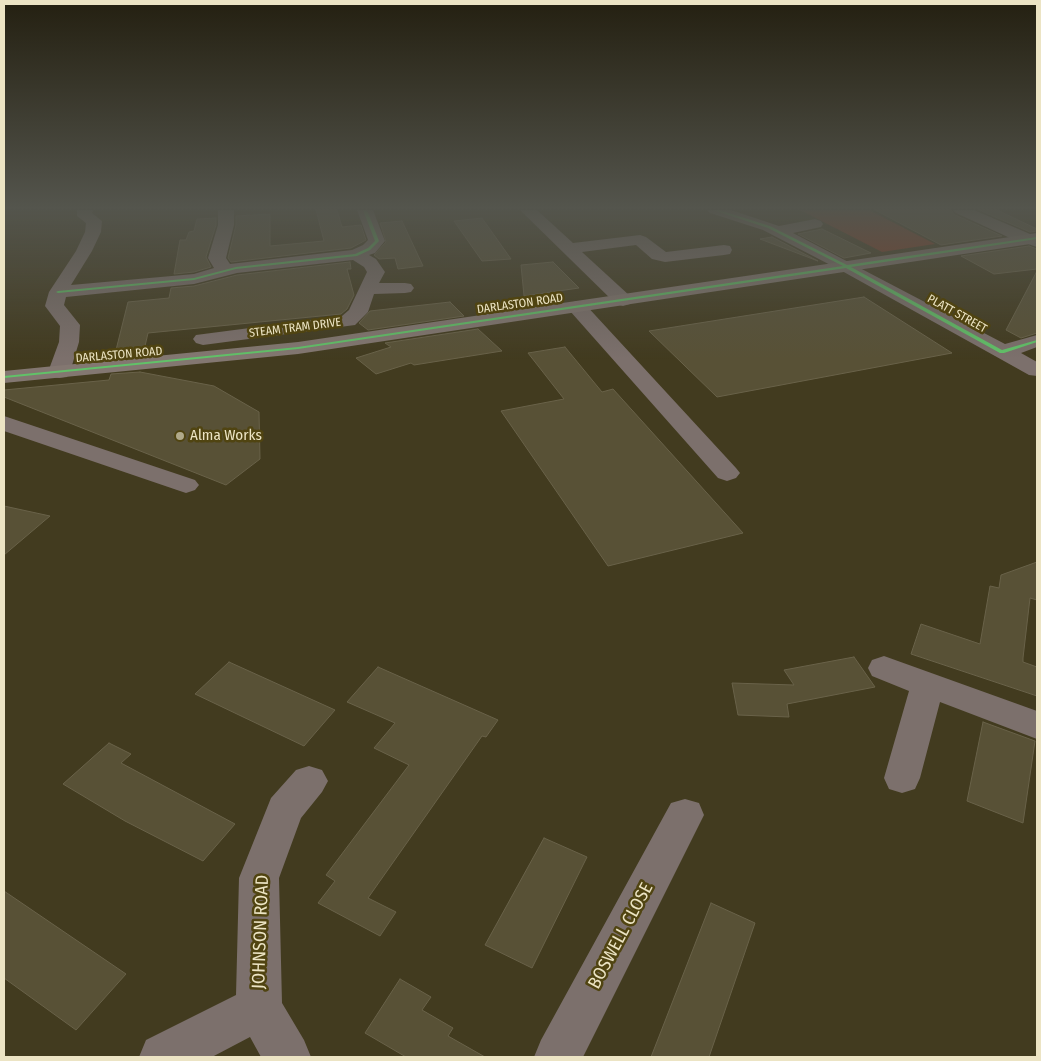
<!DOCTYPE html>
<html>
<head>
<meta charset="utf-8">
<style>
  body { margin:0 }
  #map { position:relative; width:1041px; height:1061px; overflow:hidden; background:#423b1f; font-family:"Fira Sans Condensed",sans-serif }
  canvas { display:block }
  .frame { position:absolute; inset:0; border:5px solid #ece4c4; pointer-events:none }
</style>
</head>
<body>
<div id="map">
<canvas width="1041" height="1061"></canvas>
<div class="frame"></div>
</div>
<script>
const ctx = document.querySelector('canvas').getContext('2d');
ctx.lineJoin = 'round';
function fillPath(path, color) { ctx.fillStyle = color; ctx.fill(path, 'evenodd'); }
const poly = rows => new Path2D(rows.map(r => 'M' + r).join(''));
function trace(path, color, width, dash) { ctx.strokeStyle = color; ctx.lineWidth = width; ctx.lineCap = dash ? 'butt' : 'round'; ctx.setLineDash(dash || []); ctx.stroke(path); }
function label(font, color, halo, rows, align = 'center') {
  ctx.font = font + ' "Fira Sans Condensed",sans-serif'; ctx.lineWidth = 5; ctx.setLineDash([]); ctx.textBaseline = 'middle'; ctx.strokeStyle = halo; ctx.fillStyle = color; for (const [text, x, y, turn = 0] of rows) {
    ctx.save(); ctx.translate(x, y); ctx.rotate((+turn || 0) * Math.PI / 180); ctx.textAlign = isNaN(turn) ? turn : align; if (halo) ctx.strokeText(text, 0, 0); ctx.fillText(text, 0, 0); ctx.restore();
  }
}
fillPath(poly([
  [800,210,869,210,935,244,882,252]
]), '#813821');
const building = poly([
  [316,210,337,210,342,227,361,225,366,240,351,248,231,262,228,258,236,225,236,216,270,214,270,246,324,241,316,210],
  [875,210,951,210,955,215,1002,236,941,245,875,210],
  [979,210,997,210,1037,229,1037,231,1030,232,979,210],
  [216,218,216,225,206,257,211,267,194,272,174,274,180,240,186,240,189,232,194,231,197,219,216,218],
  [482,218,511,259,482,261,454,221,482,218],
  [402,221,423,266,398,269,395,258,379,259,374,255,386,242,380,223,402,221],
  [822,229,871,253,844,258,798,234,822,229],
  [772,237,818,261,760,239,772,237],
  [1029,246,1037,249,1037,269,994,274,961,256,1029,246],
  [350,262,351,269,347,269,354,295,347,309,341,314,148,333,143,355,114,358,128,302,169,298,171,288,194,286,237,275,350,262],
  [553,262,579,288,524,296,521,265,553,262],
  [1037,271,1037,333,1021,338,1006,330,1037,271],
  [864,297,952,353,717,397,649,331,864,297],
  [450,302,464,316,368,330,359,323,370,311,450,302],
  [478,329,502,351,414,365,411,363,376,374,356,358,391,347,385,343,478,329],
  [565,347,602,392,613,389,743,533,608,566,501,411,564,399,528,353,565,347],
  [140,372,214,386,259,412,260,459,226,485,4,397,4,390,109,380,111,374,140,372],
  [4,506,50,516,4,555,4,506],
  [1037,562,1037,600,1030,598,1023,658,1023,662,1037,667,1037,696,911,654,921,624,980,644,990,586,999,588,1001,575,1037,562],
  [854,657,875,687,787,704,789,717,738,715,732,683,794,685,784,670,854,657],
  [229,662,335,710,304,746,195,694,229,662],
  [378,667,498,720,486,737,482,736,368,898,396,912,380,936,318,903,335,881,326,875,409,765,374,748,395,723,347,702,378,667],
  [983,722,1035,741,1023,823,967,801,983,722],
  [109,743,131,754,121,763,235,824,203,861,125,821,63,784,109,743],
  [544,838,587,857,532,968,485,945,544,838],
  [4,891,126,974,76,1030,4,978,4,891],
  [711,903,755,923,709,1057,651,1057,711,903],
  [400,979,431,997,422,1010,453,1028,448,1036,485,1057,406,1057,365,1033,400,979]
]);
fillPath(building, '#585136');
trace(building, '#696249', 1);
fillPath(poly([
  [77,210,93,210,92,213,102,221,101,232,92,251,71,285,194,274,214,268,208,258,218,225,218,210,234,210,234,225,226,258,230,264,352,250,363,245,368,240,357,210,373,210,385,241,375,253,369,255,376,259,385,272,379,283,405,283,411,284,414,288,411,292,405,293,374,294,368,312,355,325,203,345,196,343,193,339,196,335,342,316,349,310,367,272,364,267,353,260,237,273,194,284,66,297,64,305,80,325,79,342,70,372,67,377,59,378,51,377,48,372,59,342,60,326,45,306,49,292,76,251,85,232,86,223,77,216,77,210],
  [520,210,537,210,573,243,640,235,646,237,666,252,724,245,730,246,732,250,730,254,724,255,665,262,652,259,636,245,582,252,630,296,632,300,630,304,623,306,616,304,520,210],
  [707,210,731,210,779,226,815,219,821,221,823,224,821,227,793,233,1005,344,1037,335,1037,347,1021,353,1037,362,1037,376,1029,375,995,356,842,271,763,230,710,213,707,210],
  [953,210,974,210,1037,237,1037,247,1010,238,956,213,953,210],
  [577,301,584,303,736,468,740,473,736,478,727,481,718,478,570,311,568,307,570,303,577,301],
  [4,416,195,480,199,485,195,490,186,493,177,490,4,431,4,416],
  [884,656,1037,711,1037,739,940,702,920,778,915,789,902,793,889,789,884,778,909,691,872,676,868,668,872,660,884,656],
  [309,766,322,770,328,781,322,792,301,818,279,878,282,1003,304,1040,311,1057,261,1057,250,1037,212,1057,139,1057,146,1040,236,995,239,878,271,798,296,770,309,766],
  [685,799,699,803,704,815,583,1057,534,1057,541,1040,671,803,685,799]
]), '#7c706c');
fillPath(poly([
  [1037,233,1037,243,298,354,4,383,4,371,298,342,1037,233]
]), '#837771');
fillPath(poly([
  [363,210,367,210,379,241,370,250,357,256,236,269,194,280,58,293,56,292,58,291,194,278,236,267,355,254,368,248,375,241,363,210],
  [713,210,719,210,770,226,847,265,1037,237,1037,239,851,267,1002,350,1037,340,1037,342,1004,353,1000,353,846,268,298,349,4,378,4,376,298,347,843,266,768,228,713,210]
]), '#61c268');
const sky = ctx.createLinearGradient(0, 0, 0, 359);
sky.addColorStop(0, '#242011');
sky.addColorStop(0.58, '#54554d');
sky.addColorStop(1, '#54554d00');
ctx.fillStyle = sky;
ctx.fillRect(0, 0, 1041, 359);
for (const [x, y, r, color] of [
  [180,436,5,"#b0a98a"]
]) { const dot = new Path2D(); dot.arc(x, y, r, 0, 2 * Math.PI); ctx.fillStyle = color; ctx.fill(dot); trace(dot, '#504411', 2); }
label('12px', '#ece4c4', '#504411', [
  ["DARLASTON ROAD",520,304,-8],
  ["PLATT STREET",957,314,29],
  ["STEAM TRAM DRIVE",295,328,-7],
  ["DARLASTON ROAD",119,355,-5]
]);
label('15px', '#ece4c4', '#504411', [
  ["Alma Works",190,436]
], 'left');
label('18px', '#ece4c4', '#504411', [
  ["JOHNSON ROAD",261,932,-88],
  ["BOSWELL CLOSE",621,936,-62]
]);
</script>
</body>
</html>
